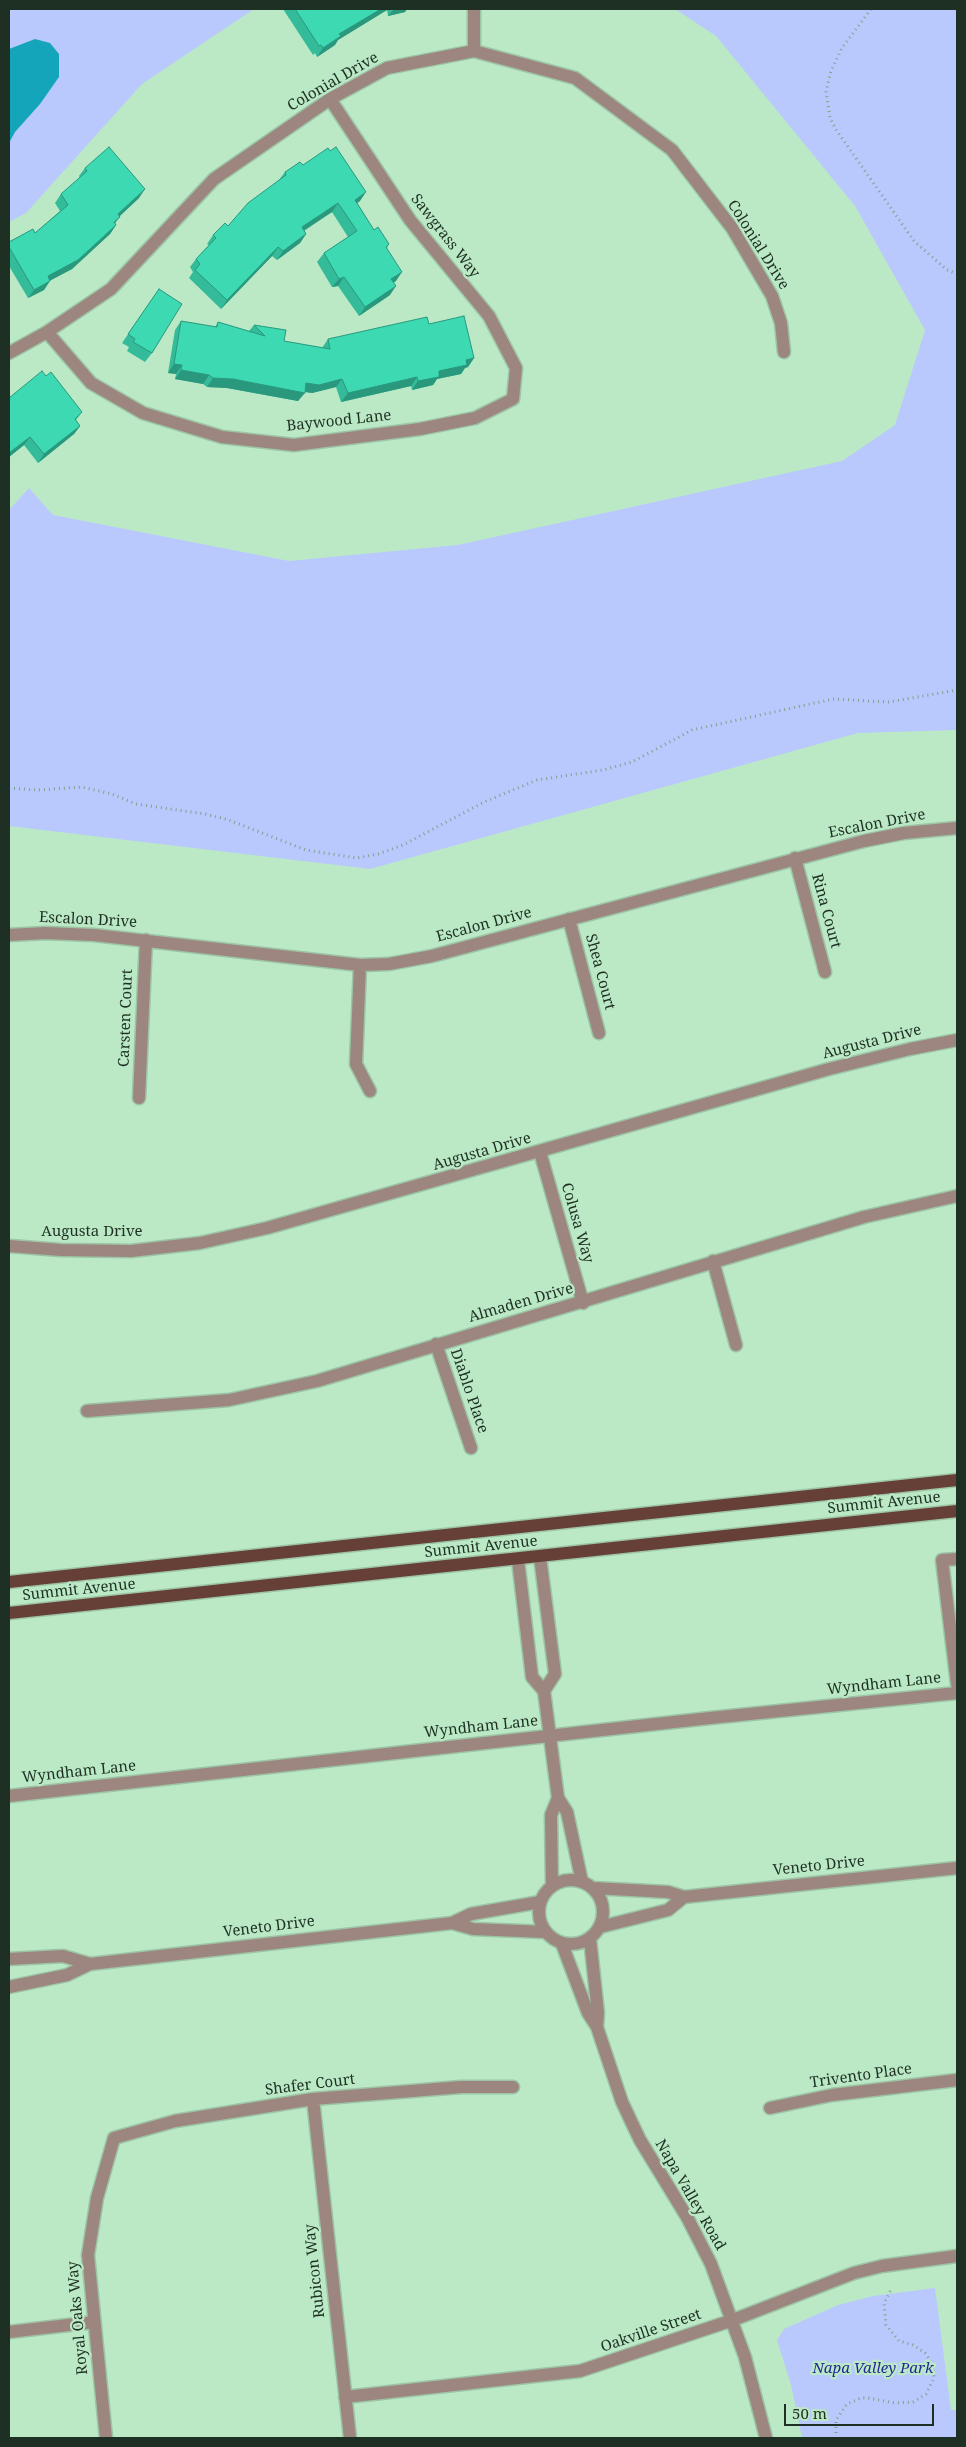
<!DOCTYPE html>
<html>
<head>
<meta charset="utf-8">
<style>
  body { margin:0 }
  #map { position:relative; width:966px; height:2447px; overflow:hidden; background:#bbe9c6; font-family:"Noto Serif",serif }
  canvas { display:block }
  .frame { position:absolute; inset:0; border:10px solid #1e3023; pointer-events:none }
  .scale { position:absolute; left:784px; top:2404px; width:150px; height:22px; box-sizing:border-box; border:2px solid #1e3023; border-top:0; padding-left:6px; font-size:15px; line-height:18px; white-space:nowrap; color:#1e3023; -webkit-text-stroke:4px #bbe9c6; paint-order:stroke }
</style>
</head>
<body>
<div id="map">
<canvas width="966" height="2447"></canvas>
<div class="frame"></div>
<div class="scale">50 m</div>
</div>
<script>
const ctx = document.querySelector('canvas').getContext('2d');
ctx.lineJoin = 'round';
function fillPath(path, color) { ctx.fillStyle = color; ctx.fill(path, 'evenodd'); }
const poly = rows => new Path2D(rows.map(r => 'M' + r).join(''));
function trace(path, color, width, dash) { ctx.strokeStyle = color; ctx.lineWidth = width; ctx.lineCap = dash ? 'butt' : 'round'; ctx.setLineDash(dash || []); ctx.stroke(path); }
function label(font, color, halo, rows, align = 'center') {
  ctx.font = font + ' "Noto Serif",serif'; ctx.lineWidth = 4.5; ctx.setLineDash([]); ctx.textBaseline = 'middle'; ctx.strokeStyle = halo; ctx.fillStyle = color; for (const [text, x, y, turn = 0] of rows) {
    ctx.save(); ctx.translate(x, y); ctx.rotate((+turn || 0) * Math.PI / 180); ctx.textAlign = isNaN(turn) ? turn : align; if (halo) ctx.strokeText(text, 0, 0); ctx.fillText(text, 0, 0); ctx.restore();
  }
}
fillPath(poly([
  [9,9,254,9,142,84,26,213,9,222],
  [675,9,957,9,957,730,858,733,370,869,9,826,9,510,29,488,53,515,289,561,458,545,842,461,895,425,925,330,855,206,716,36],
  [935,2288,951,2410,957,2410,957,2438,802,2438,791,2385,777,2340,784,2329,838,2305,873,2296]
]), '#b9c9fd');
fillPath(poly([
  [35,39,50,43,59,54,59,77,40,104,15,132,9,143,9,49]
]), '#15a5bb');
const minor = poly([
  [474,9,474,51],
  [47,332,91,383,143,413,222,437,294,445,420,429,475,418,513,399,516,368,489,316,410,220,330,99],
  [9,353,47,332,111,289,214,179,330,99,387,68,474,51,575,78,672,150,732,228,772,296,781,323,784,352],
  [795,858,825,972],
  [569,919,599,1033],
  [9,935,45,933,94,935,360,965,389,964,432,956,864,841,904,833,957,828],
  [360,965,356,1064,370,1091],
  [139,1098,146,940],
  [540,1152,583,1303],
  [9,1246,61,1250,131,1251,200,1243,267,1228,829,1069,910,1049,957,1040],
  [713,1261,736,1345],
  [436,1344,471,1448],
  [87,1411,229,1400,317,1381,864,1217,957,1196],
  [540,1557,555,1674,544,1691],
  [957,1559,942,1560,957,1684],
  [518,1560,532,1677,544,1691,558,1798,567,1812,582,1882],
  [9,1796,710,1718,957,1693],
  '539 1912a32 32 0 1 1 64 0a32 32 0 1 1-64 0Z',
  [552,1885,551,1815,558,1798],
  [593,1888,668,1892,684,1897,957,1868],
  [452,1923,473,1929,545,1932],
  [600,1927,668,1910,684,1897],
  [590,1939,598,2013,597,2027],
  [562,1944,588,2013,597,2027,622,2102,640,2140,687,2217,711,2264,745,2357,766,2438],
  [9,1959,63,1956,90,1964],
  [9,1987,67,1975,90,1964,452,1923,471,1914,540,1902],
  [313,2099,350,2438],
  [770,2108,832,2095,957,2080],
  [9,2332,94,2322],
  [345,2397,580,2371,733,2320,854,2273,882,2266,957,2256],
  [106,2438,88,2255,97,2198,114,2138,175,2121,313,2099,461,2087,513,2087]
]);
const major = poly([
  [9,1582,957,1480],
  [9,1613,957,1511]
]);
trace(minor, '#9cc4a5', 15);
trace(major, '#9cc4a5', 15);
trace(poly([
  [871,9,842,48,831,71,826,91,830,118,837,131,914,241,947,270,957,274],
  [9,788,38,790,82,787,112,794,136,804,205,814,226,819,306,850,357,858,378,854,403,845,484,802,537,780,603,770,632,762,692,730,833,699,889,702,957,690],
  [836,2438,836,2420,847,2404,861,2398,868,2398,895,2403,913,2402,926,2394,934,2378,933,2365,925,2353,913,2345,899,2341,886,2325,884,2303,892,2288]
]), '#7fa288', 3, [1, 4]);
trace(minor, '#9d8580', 12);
trace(major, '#663f37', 12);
fillPath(poly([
  [283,9,407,9,405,12,388,16,387,10,338,40,335,45,317,57,315,53,313,55],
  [303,165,360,201,357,203,374,230,389,244,387,248,396,281,393,283,390,295,359,316,338,286,332,287,317,262,324,253,348,237,332,212,304,231,306,234,300,243,277,260,272,256,221,309,189,278,193,272,190,267,196,259,209,245,207,244,213,235,228,226,279,180,285,172],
  [85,168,139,198,120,216,115,224,116,225,110,234,72,269,50,280,44,290,28,298,9,266,9,242,35,233,60,211,55,203,61,194,80,178,79,176],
  [159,289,152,353,145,362,127,351,129,347,122,343],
  [181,321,215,327,218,322,249,331,254,325,284,341,322,348,328,339,429,324,474,358,468,367,465,368,461,374,437,379,433,385,412,390,411,386,341,402,336,387,312,393,305,392,298,401,227,388,207,387,203,384,175,379,176,374,168,373,175,330],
  [9,398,82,412,76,420,80,426,74,434,38,463,24,445,9,457]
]), '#34bb99');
fillPath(poly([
  [381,9,388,9,387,10,338,40,335,45,317,57,323,48,339,34],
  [394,9,407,9,405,12,388,16],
  [145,189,139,198,112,223,118,214],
  [366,192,360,201,349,209,355,200],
  [338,203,332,212,295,236,302,227],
  [116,225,110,234,72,269,42,285,48,276],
  [306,234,300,243,277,260,283,251],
  [278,247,272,256,221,309,227,300],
  [402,272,396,281,385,288,391,279],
  [344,277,338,286,332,287,339,279],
  [50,281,44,290,28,298,34,290],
  [396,286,390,295,359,316,365,307],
  [474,358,468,367,465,368,461,374,437,379,433,385,412,390,418,381,439,371,466,360],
  [174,364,182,365,176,374,168,373],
  [181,370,209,375,203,384,175,379],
  [417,377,411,386,341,402,348,393],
  [213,378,233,379,305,393,298,401,227,388,207,387],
  [342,379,336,387,312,393,300,391,306,383],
  [80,426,74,434,38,463,44,454],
  [30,437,24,445,9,457,9,453]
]), '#2a987d');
const building = poly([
  [295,9,381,9,339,34,341,36,323,48,321,45,319,46,295,9],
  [109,147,145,189,118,214,120,217,114,222,116,225,78,260,48,276,50,281,34,290,9,247,9,242,33,229,35,233,68,205,61,194,87,171,85,168,109,147],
  [336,147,366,192,355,200,374,230,378,227,389,244,386,247,402,272,391,279,396,286,365,307,344,277,339,279,324,253,357,231,338,203,302,227,306,234,283,251,278,247,227,300,195,270,200,264,196,259,216,238,213,235,225,223,228,226,248,203,286,175,285,172,300,162,303,165,328,148,330,151,336,147],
  [159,289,182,304,152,353,133,342,135,339,128,334,159,289],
  [464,316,474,358,466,360,467,365,439,371,439,377,418,381,417,377,348,393,342,379,319,385,306,383,305,393,233,379,213,378,209,375,181,370,182,365,174,364,181,321,217,327,218,322,265,336,254,325,286,330,284,341,330,349,328,339,427,317,429,324,464,316],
  [42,371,46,376,51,372,82,412,75,419,80,426,44,454,30,437,9,453,9,398,42,371]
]);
fillPath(building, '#3cd9b2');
trace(building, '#2a987d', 1);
label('15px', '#1e3023', '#bbe9c6', [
  ["Colonial Drive",333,82,-30],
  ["Sawgrass Way",445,236,52],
  ["Colonial Drive",758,245,58],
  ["Baywood Lane",339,421,-6],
  ["Escalon Drive",877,824,-11],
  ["Rina Court",826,911,75],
  ["Escalon Drive",88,920,3],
  ["Escalon Drive",484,925,-15],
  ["Shea Court",600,972,75],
  ["Carsten Court",126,1018,-88],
  ["Augusta Drive",872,1042,-14],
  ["Augusta Drive",482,1152,-16],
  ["Colusa Way",577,1223,74],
  ["Augusta Drive",92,1232],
  ["Almaden Drive",521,1303,-16],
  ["Diablo Place",469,1391,71],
  ["Summit Avenue",884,1503,-6],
  ["Summit Avenue",481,1547,-6],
  ["Summit Avenue",79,1590,-6],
  ["Wyndham Lane",884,1684,-6],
  ["Wyndham Lane",481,1727,-6],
  ["Wyndham Lane",79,1772,-6],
  ["Veneto Drive",819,1866,-6],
  ["Veneto Drive",269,1927,-7],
  ["Trivento Place",861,2076,-8],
  ["Shafer Court",310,2085,-7],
  ["Napa Valley Road",690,2195,60],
  ["Rubicon Way",315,2271,-96],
  ["Royal Oaks Way",78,2318,-95],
  ["Oakville Street",651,2331,-19]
]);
label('italic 15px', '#242a95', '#bbe9c6', [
  ["Napa Valley Park",873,2369]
]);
</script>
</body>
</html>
